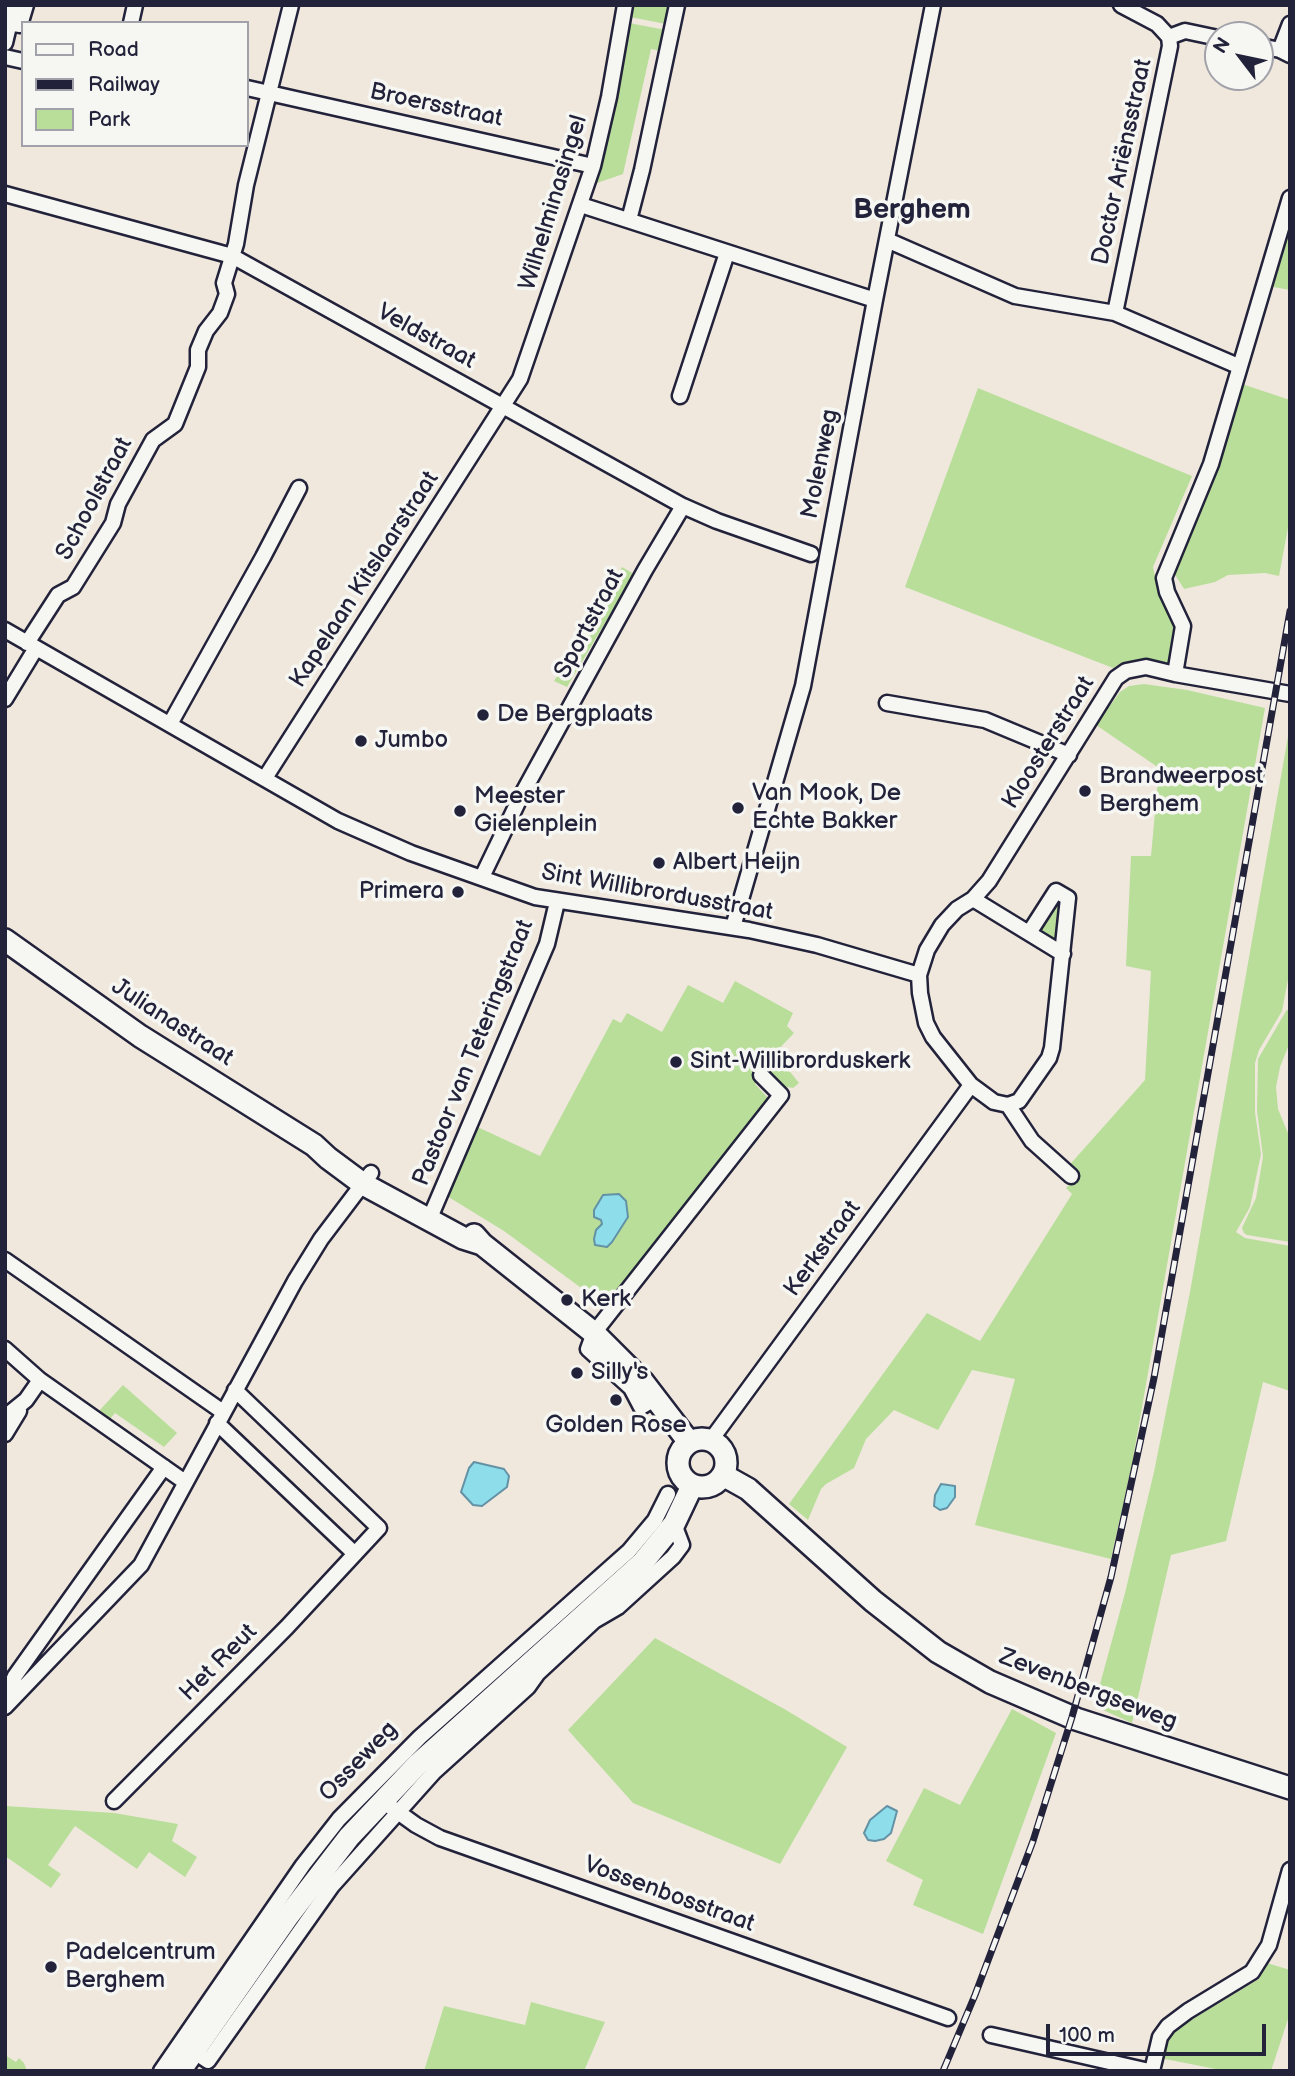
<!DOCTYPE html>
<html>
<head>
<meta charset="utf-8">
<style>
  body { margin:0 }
  #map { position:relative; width:1295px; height:2076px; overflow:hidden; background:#f0e8dd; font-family:"Balsamiq Sans",sans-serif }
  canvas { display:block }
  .frame { position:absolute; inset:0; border:7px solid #22223b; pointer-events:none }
  .legend { position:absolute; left:21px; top:21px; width:228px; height:126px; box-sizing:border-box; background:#f6f6f2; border:2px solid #a1a1a9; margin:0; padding:9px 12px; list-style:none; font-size:21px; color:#22223b }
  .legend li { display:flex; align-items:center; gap:14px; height:35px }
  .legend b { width:35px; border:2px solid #a1a1a9 }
  .north { position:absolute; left:1204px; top:21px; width:70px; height:70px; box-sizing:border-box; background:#f6f6f2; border:2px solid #a1a1a9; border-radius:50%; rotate:302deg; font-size:19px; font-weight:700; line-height:28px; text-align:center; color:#22223b }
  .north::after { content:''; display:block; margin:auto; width:24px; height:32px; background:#22223b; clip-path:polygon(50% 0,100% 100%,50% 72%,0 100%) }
  .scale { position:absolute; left:1046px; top:2024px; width:220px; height:32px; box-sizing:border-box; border:4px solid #22223b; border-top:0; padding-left:9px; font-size:21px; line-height:24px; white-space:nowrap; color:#22223b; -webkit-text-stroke:5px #f6f6f2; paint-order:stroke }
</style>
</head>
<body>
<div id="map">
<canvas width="1295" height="2076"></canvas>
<div class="frame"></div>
<ul class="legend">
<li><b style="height:9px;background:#f6f6f2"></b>Road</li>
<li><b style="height:9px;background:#22223b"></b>Railway</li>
<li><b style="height:19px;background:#b8de9a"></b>Park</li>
</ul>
<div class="north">N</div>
<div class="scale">100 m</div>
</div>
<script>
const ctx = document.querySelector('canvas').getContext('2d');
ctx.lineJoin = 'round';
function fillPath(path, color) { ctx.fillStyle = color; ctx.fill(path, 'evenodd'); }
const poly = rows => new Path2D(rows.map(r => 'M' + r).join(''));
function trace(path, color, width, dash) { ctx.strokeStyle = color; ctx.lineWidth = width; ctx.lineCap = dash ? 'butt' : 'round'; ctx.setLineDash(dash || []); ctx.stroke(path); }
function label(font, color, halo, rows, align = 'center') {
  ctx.font = font + ' "Balsamiq Sans",sans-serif'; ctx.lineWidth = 7; ctx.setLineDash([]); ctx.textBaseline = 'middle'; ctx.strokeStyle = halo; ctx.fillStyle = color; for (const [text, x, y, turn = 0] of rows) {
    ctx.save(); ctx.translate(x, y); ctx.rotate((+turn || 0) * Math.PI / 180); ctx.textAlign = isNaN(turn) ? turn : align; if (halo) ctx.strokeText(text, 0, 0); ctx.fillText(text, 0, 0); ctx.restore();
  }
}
fillPath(poly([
  [632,5,669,5,666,24,630,17],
  [629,23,666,30,662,51,651,49,623,174,594,184],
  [1290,213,1290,290,1268,286],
  [1239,383,1290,400,1290,517,1279,576,1265,573,1228,575,1215,582,1184,589,1174,573,1175,566],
  [978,388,1192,476,1153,567,1158,589,1178,619,1180,670,1123,662,1113,668,905,587],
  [622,567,634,574,567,687,554,681],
  [1144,684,1187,690,1265,708,1132,1464,1111,1559,975,1525,1015,1379,972,1370,938,1430,894,1410,866,1439,854,1468,826,1484,821,1489,808,1520,789,1504,927,1313,980,1341,1072,1194,1066,1188,1074,1180,1065,1170,1145,1080,1151,971,1126,966,1131,856,1151,856,1159,768,1096,725,1120,692,1129,686],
  [1290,725,1290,969,1282,1011,1259,1050,1255,1063,1255,1112,1261,1154,1250,1207,1236,1232,1245,1238,1290,1246,1290,1391,1263,1382,1226,1541,1171,1555,1132,1723,1094,1706,1125,1593,1154,1472,1190,1292],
  [1058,900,1060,904,1058,934,1054,940,1050,940,1038,933,1037,928],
  [735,981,793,1013,787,1026,794,1033,775,1053,799,1083,793,1088,782,1086,764,1071,755,1084,768,1098,607,1307,504,1231,442,1193,471,1124,540,1156,613,1019,621,1023,627,1013,662,1032,688,985,723,1003],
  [1290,1008,1290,1042,1280,1067,1276,1087,1278,1109,1290,1138,1290,1242,1247,1235,1244,1233,1242,1228,1256,1198,1263,1157,1257,1111,1258,1059,1286,1011],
  [123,1385,177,1433,164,1447,115,1413,109,1420,98,1412],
  [655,1638,786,1710,847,1747,780,1864,633,1803,568,1730],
  [1012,1709,1056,1733,983,1934,913,1905,923,1880,886,1861,924,1788,960,1805],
  [5,1806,114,1813,178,1824,172,1841,197,1857,185,1877,149,1852,137,1869,75,1826,48,1865,61,1874,51,1888,5,1856],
  [1267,1963,1290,1970,1290,2013,1271,2071,1226,2071,1160,2058,1165,2044,1178,2028,1259,1979],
  [531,2002,605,2022,584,2071,424,2071,444,2006,525,2025],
  [5,2055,16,2062,19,2058,24,2063,27,2071,5,2071]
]), '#b8de9a');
const water = poly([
  [619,1194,626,1201,628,1217,612,1242,607,1247,595,1245,594,1239,596,1230,602,1224,601,1220,594,1217,594,1210,603,1195,619,1194],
  [474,1462,504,1469,509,1476,507,1487,482,1506,473,1505,461,1492,469,1468,474,1462],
  [941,1484,955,1486,955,1497,947,1508,940,1510,934,1506,935,1495,941,1484],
  [887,1806,897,1811,891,1833,884,1839,875,1841,868,1840,864,1833,870,1820,887,1806]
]);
fillPath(water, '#8eddeb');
trace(water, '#6392a5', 2);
const street = poly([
  [9,23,20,25,26,5],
  [131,23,135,5],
  [1290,24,1280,50,1290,55],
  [1169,37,1185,31,1218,38],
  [5,43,14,5],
  [1260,46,1280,50],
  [5,57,23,61],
  [247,88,593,166],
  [5,194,232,256,683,506,717,521,811,554],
  [581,205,875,300],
  [629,220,642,170,677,5],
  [887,240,1015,296,1115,313,1238,366],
  [1115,313,1170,46,1169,37,1157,24,1121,5],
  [680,396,727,253],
  [5,630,338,821,411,853,535,897,749,930,817,945,919,975],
  [27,643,58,595,73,587,113,523,118,504,153,440,175,424,198,367,198,350,206,331,220,313,227,294,224,283,236,244,246,185,291,5],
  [1175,674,1290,694],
  [5,699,36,648],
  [887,703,985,720,1069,755],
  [170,724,263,557,299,488],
  [265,778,520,379,593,166,609,97,625,5],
  [482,877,521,796,645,570,683,506],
  [973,899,1063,954],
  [733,927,803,686,875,300,933,5],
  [1008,1105,1019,1101,1049,1058,1052,1048,1068,898,1056,891,1029,933],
  [1071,1176,1032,1141,1008,1105,994,1102,971,1085,933,1037,926,1023,920,993,919,975,927,950,942,925,957,909,973,899,989,881,1116,678,1126,671,1146,667,1175,674,1183,626,1167,592,1164,578,1211,464,1290,198],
  [429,1220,547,944,557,902],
  [5,1260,223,1412],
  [5,1349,40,1380,185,1482],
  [656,1398,641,1407,631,1388,588,1349,594,1333,781,1095,761,1075],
  [5,1417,26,1400,40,1380],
  [217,1423,355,1554],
  [5,1434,19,1411],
  [711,1440,971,1085],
  [5,1698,15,1676,164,1467],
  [5,1707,141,1565,295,1281,321,1239,371,1173],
  [114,1801,287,1627,379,1528,235,1390],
  [391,1807,416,1825,440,1838,948,2018],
  [991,2035,1149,2071],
  [193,2051,208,2061,332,1886,434,1772,528,1687,538,1673,594,1621,618,1607,673,1557,682,1545,674,1524],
  [161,2071,303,1865,339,1819,420,1737,629,1551,655,1520,668,1494],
  [1152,2071,1160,2037,1168,2026,1188,2011,1252,1972,1269,1945,1290,1870]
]);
const secondary = poly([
  [5,940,140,1036,314,1145,328,1158,363,1184,463,1238,482,1244],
  [474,1235,482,1244,594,1333,643,1382,689,1442],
  '678 1463a24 24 0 1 1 48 0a24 24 0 1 1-48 0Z',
  [723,1475,748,1489,873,1601,938,1652,990,1682,1076,1719,1290,1788],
  [180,2071,289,1915,349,1837,418,1764,643,1562,674,1524,692,1486]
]);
trace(street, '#22223b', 19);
trace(secondary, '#22223b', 26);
trace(street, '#f6f6f2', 14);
trace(secondary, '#f6f6f2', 21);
const rail = poly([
  [943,2071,975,1995,1033,1841,1072,1717,1111,1577,1154,1378,1290,611]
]);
trace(rail, '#22223b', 7);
trace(rail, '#f6f6f2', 4.5, [13]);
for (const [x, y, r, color] of [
  [483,715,7,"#22223b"],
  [361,741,7,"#22223b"],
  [1085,791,7,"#22223b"],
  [738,808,7,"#22223b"],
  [460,811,7,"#22223b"],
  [659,863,7,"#22223b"],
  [458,892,7,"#22223b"],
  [676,1062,7,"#22223b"],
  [567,1300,7,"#22223b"],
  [577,1373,7,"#22223b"],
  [616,1400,7,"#22223b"],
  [51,1967,7,"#22223b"]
]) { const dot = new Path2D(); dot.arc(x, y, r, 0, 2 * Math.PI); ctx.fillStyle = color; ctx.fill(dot); trace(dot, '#f6f6f2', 2.5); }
label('24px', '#22223b', '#f6f6f2', [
  ["Broersstraat",436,106,12],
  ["Doctor Ariënsstraat",1123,162,-78],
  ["Wilhelminasingel",554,203,-73],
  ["Veldstraat",426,337,29],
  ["Molenweg",821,464,-79],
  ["Schoolstraat",95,499,-62],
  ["Kapelaan Kitslaarstraat",365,580,-57],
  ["Sportstraat",590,624,-62],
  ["Kloosterstraat",1049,743,-58],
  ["Sint Willibrordusstraat",657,893,10],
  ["Julianastraat",172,1023,33],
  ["Pastoor van Teteringstraat",474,1053,-68],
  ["Kerkstraat",823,1249,-54],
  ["Het Reut",219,1663,-45],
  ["Zevenbergseweg",1088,1690,21],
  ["Osseweg",359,1762,-46],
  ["Vossenbosstraat",669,1895,20]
]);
label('24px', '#22223b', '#f6f6f2', [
  ["De Bergplaats",497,715],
  ["Jumbo",375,741],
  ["Brandweerpost",1099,777],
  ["Berghem",1099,805],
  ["Van Mook, De",752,794],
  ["Echte Bakker",752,822],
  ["Meester",474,797],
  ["Gielenplein",474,825],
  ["Albert Heijn",673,863],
  ["Primera",444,892,"right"],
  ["Sint-Willibrorduskerk",690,1062],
  ["Kerk",581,1300],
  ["Silly's",591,1373],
  ["Golden Rose",616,1426,"center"],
  ["Padelcentrum",65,1953],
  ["Berghem",65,1981]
], 'left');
label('bold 28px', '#22223b', '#f6f6f2', [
  ["Berghem",912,211]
]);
</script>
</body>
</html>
